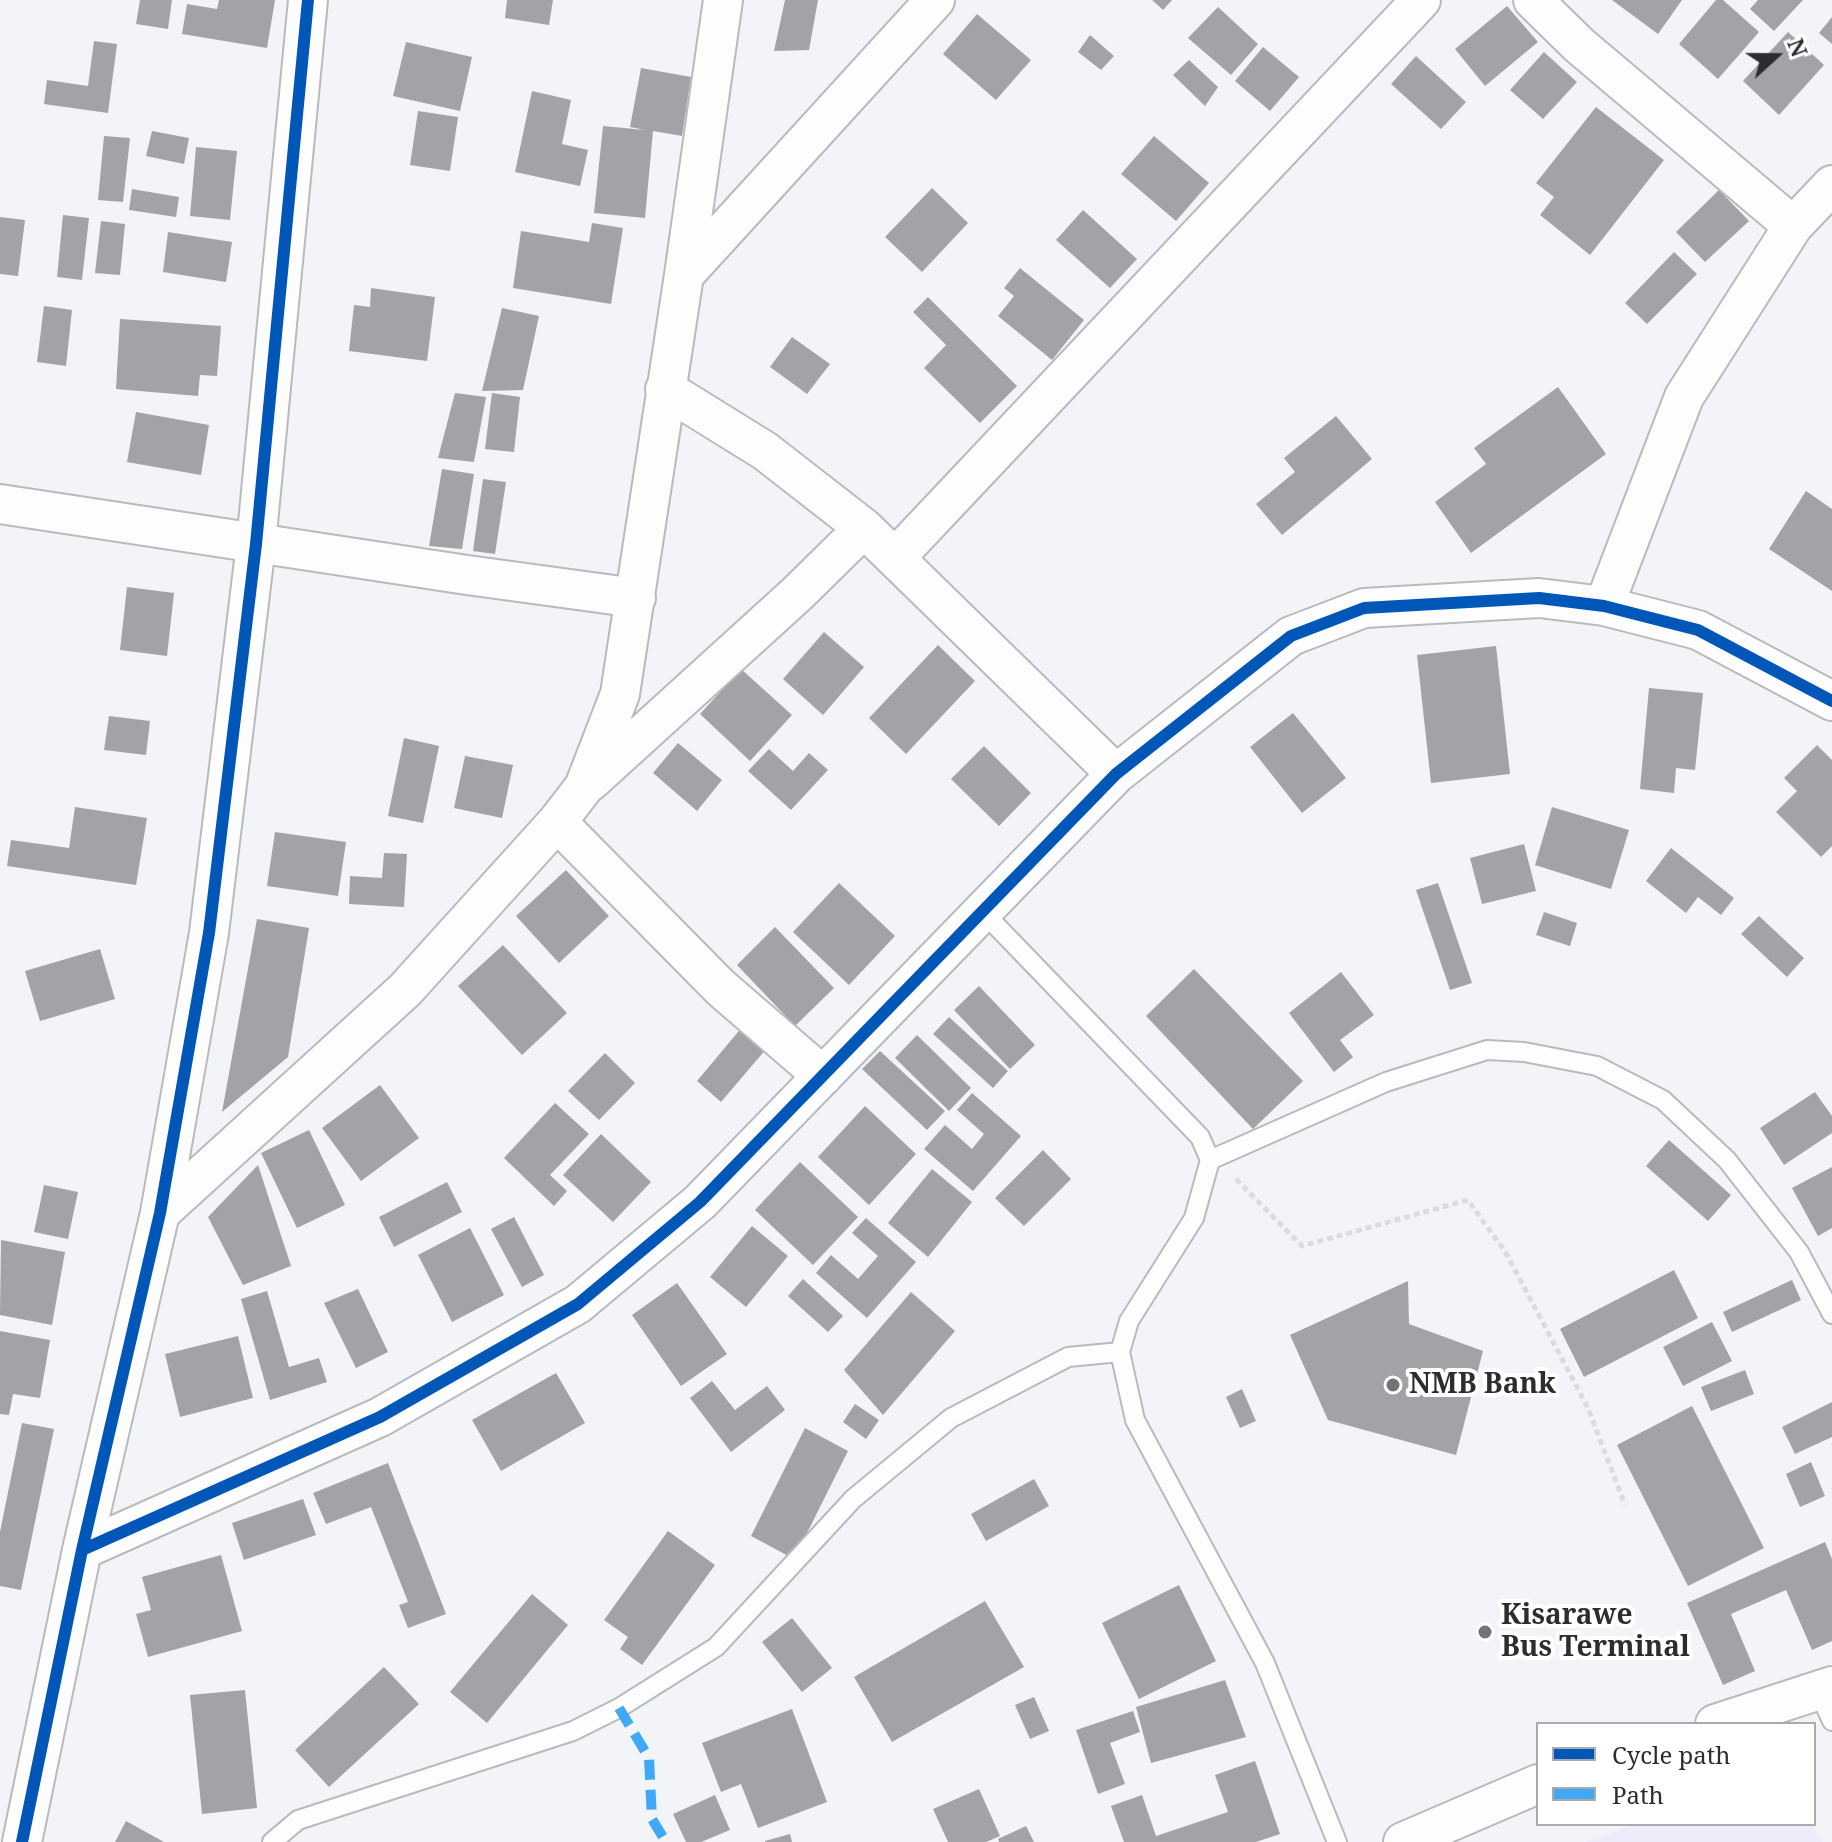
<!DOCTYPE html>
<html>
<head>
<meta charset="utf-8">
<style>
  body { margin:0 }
  #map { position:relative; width:1832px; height:1842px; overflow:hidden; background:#f2f4f7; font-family:"Noto Serif",serif }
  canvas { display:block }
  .legend { position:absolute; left:1536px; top:1722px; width:280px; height:104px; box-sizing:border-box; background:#fff; border:2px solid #aaabac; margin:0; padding:10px 14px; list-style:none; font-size:24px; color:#2b2d2f }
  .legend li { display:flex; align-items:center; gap:16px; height:40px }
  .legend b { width:40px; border:2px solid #aaabac }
  .north { position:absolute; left:1736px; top:16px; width:80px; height:80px; -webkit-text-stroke:6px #fff; paint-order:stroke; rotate:69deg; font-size:22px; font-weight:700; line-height:32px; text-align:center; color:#2b2d2f }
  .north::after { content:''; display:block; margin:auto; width:28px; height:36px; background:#2b2d2f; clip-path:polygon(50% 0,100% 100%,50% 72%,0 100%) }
</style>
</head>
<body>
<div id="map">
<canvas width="1832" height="1842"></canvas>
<ul class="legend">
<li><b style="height:10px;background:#0057b8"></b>Cycle path</li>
<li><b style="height:10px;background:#3fa9f5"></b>Path</li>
</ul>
<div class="north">N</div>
</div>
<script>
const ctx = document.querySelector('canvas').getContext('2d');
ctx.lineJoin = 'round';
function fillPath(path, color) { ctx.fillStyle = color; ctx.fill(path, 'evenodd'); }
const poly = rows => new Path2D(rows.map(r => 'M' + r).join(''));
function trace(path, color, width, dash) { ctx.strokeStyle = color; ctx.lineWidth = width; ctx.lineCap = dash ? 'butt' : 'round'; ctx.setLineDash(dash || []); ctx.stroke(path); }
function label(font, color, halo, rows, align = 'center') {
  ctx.font = font + ' "Noto Serif",serif'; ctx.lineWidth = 8; ctx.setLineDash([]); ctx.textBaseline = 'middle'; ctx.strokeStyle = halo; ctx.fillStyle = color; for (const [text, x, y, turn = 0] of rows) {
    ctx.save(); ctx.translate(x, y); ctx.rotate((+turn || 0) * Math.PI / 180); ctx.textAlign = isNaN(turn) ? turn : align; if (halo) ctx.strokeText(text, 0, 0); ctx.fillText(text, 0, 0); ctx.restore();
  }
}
fillPath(poly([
  [1636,1824,1811,1824,1823,1842,1586,1842]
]), '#ececfa');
fillPath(poly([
  [140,0,172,0,168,29,136,24],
  [219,0,275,0,267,48,182,34,187,4,217,9],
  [507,0,553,0,549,25,505,18],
  [785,0,818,0,809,50,774,51],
  [1152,0,1172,0,1163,10],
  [1612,0,1682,0,1658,34],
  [1716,0,1723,0,1759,32,1718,79,1679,44],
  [1758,0,1803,0,1774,31,1750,9],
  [1507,6,1538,42,1485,86,1455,49],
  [1218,7,1258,44,1231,75,1188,38],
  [977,14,1031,60,996,100,943,54],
  [1832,17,1832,44,1819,33],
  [1788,32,1824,65,1779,115,1743,81],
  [1090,35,1114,56,1101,70,1078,52],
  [94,41,117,44,108,113,44,104,47,80,88,86],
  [406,42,472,57,460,111,393,96],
  [1263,47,1299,77,1270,111,1235,81],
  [1544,52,1577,82,1543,119,1510,90],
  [1416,56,1466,102,1441,129,1391,84],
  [1189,60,1218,87,1205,106,1173,75],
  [641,68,691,77,682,136,653,131,645,218,594,213,603,126,645,130,630,127],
  [532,91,571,100,562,144,588,150,580,186,515,172],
  [1596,107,1664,160,1590,255,1540,215,1554,197,1536,183],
  [418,111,458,117,450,171,410,165],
  [152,131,189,138,184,164,146,156],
  [104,136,130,138,123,202,98,200],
  [1154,136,1209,183,1176,221,1121,174],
  [196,147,237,151,230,220,190,216],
  [932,188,968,223,922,272,885,237],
  [132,189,179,197,176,217,129,210],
  [1719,190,1749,221,1705,262,1676,232],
  [1083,210,1137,259,1110,288,1056,240],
  [63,215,89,218,82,280,57,277],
  [0,217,25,220,18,276,0,274],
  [101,221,125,224,120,275,95,273],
  [592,223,623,228,611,304,513,288,521,231,589,242],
  [168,232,232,242,226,282,163,272],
  [1674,252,1697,274,1647,324,1625,303],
  [1020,268,1084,320,1052,360,998,316,1014,296,1004,288],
  [371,288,435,297,427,361,349,351,354,305,370,307],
  [928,297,1017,386,980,423,924,368,946,345,913,312],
  [44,306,72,310,66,366,37,362],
  [502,308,539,316,523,390,482,391],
  [120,319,221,326,217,376,200,375,198,396,116,389],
  [792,337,830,364,807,394,770,367],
  [1558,387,1606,454,1471,553,1435,502,1486,464,1474,448],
  [455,393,486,397,474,462,438,458],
  [492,393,520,397,514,452,485,449],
  [136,412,209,425,201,475,127,462],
  [1336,416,1372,459,1282,535,1256,504,1295,472,1284,458],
  [442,469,474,474,462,549,429,546],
  [483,479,506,482,495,554,473,551],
  [1806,491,1832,509,1832,591,1769,549],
  [127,587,174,593,167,656,120,650],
  [824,632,864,667,823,715,783,679],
  [938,645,975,681,906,754,869,718],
  [1496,646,1510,774,1431,783,1417,655],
  [741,669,792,715,750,761,700,714],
  [1649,688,1703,693,1695,770,1676,768,1674,793,1640,789],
  [1293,713,1346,778,1302,813,1250,747],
  [109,716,150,721,146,755,104,750],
  [404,738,439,746,423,823,388,816],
  [678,743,722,780,697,811,653,773],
  [1817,745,1832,760,1832,846,1821,857,1776,812,1797,791,1784,778],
  [984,746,1031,793,999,826,951,779],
  [769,749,793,771,809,753,828,770,791,810,748,771],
  [465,756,513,765,502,818,454,808],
  [75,807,147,818,136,885,7,866,11,840,69,848],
  [1552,807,1629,830,1611,889,1535,865],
  [275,832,346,842,338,896,267,886],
  [1524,844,1536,891,1482,904,1470,858],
  [1671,848,1734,898,1721,915,1698,897,1686,913,1646,881],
  [384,853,407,854,404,907,349,904,350,876,382,878],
  [566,870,609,916,559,963,516,916],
  [839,883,895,936,849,985,793,932],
  [1438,883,1472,983,1450,990,1416,890],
  [1544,912,1577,923,1570,946,1536,935],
  [1759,916,1804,958,1787,977,1741,934],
  [257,919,309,928,288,1057,222,1112],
  [775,927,834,988,795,1026,737,965],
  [503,945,567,1013,522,1055,458,986],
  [100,949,115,999,40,1021,25,971],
  [1194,969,1303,1081,1253,1129,1146,1016],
  [1341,972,1374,1015,1340,1040,1353,1057,1334,1072,1289,1013],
  [979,986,1035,1045,1010,1069,954,1010],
  [949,1017,1008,1071,993,1088,933,1034],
  [743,1026,767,1048,721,1102,697,1081],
  [917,1035,971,1088,949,1111,895,1058],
  [880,1051,945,1111,927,1130,862,1069],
  [605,1053,635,1083,599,1120,568,1091],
  [380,1085,419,1138,361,1181,322,1128],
  [1815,1092,1832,1116,1832,1133,1784,1165,1760,1128],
  [972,1093,1021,1136,973,1191,924,1149,945,1125,972,1149,984,1134,957,1110],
  [555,1103,589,1134,550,1175,567,1191,554,1206,504,1158],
  [865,1106,916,1154,869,1205,818,1157],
  [309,1130,345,1205,297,1228,261,1153],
  [601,1134,651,1182,613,1222,563,1175],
  [1669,1140,1731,1195,1708,1221,1646,1166],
  [1043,1150,1071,1179,1024,1226,995,1198],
  [800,1162,858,1217,813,1265,755,1210],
  [258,1165,291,1266,243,1285,208,1217],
  [1832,1167,1832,1228,1818,1236,1792,1188],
  [932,1169,972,1202,928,1257,888,1223],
  [447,1182,462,1212,394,1247,379,1217],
  [44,1185,78,1192,68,1239,34,1232],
  [514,1217,544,1275,522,1287,491,1229],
  [866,1218,916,1262,867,1318,816,1273,831,1255,858,1279,878,1256,852,1233],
  [752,1226,788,1256,746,1307,710,1277],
  [470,1228,504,1295,452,1322,418,1255],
  [1,1240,65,1252,52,1325,0,1315],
  [1674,1270,1698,1318,1584,1377,1560,1329],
  [803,1279,843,1316,828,1332,788,1296],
  [1792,1280,1801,1300,1732,1332,1723,1312],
  [1408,1281,1409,1324,1483,1351,1456,1455,1328,1420,1290,1335],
  [677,1283,727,1354,681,1386,632,1315],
  [358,1289,388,1352,356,1368,324,1303],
  [267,1291,289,1367,319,1358,327,1382,270,1400,241,1299],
  [911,1292,955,1331,883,1415,844,1370],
  [1712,1322,1732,1361,1683,1386,1663,1347],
  [0,1331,50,1340,40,1398,13,1394,9,1415,0,1414],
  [238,1336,253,1398,180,1417,165,1354],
  [1745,1370,1754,1394,1711,1411,1701,1387],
  [556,1373,585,1423,501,1471,472,1420],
  [712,1381,735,1410,767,1386,785,1410,731,1452,690,1398],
  [1242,1389,1256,1421,1240,1428,1226,1397],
  [1832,1402,1832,1437,1795,1454,1782,1427],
  [855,1404,879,1420,866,1439,843,1422],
  [1692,1406,1764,1548,1688,1586,1617,1445],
  [22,1423,54,1429,21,1590,0,1586,0,1532],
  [805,1428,848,1451,794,1559,751,1536],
  [1811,1462,1825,1496,1800,1507,1786,1474],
  [388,1463,446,1614,408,1628,399,1605,408,1602,371,1507,326,1524,313,1493],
  [1034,1479,1049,1506,986,1541,971,1514],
  [303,1499,316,1535,244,1560,232,1523],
  [668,1531,715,1565,642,1665,620,1649,628,1637,604,1620],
  [1825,1542,1832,1559,1832,1641,1812,1650,1786,1590,1731,1614,1755,1671,1723,1685,1687,1603],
  [221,1555,242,1631,148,1657,136,1614,151,1610,142,1577],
  [1179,1585,1216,1661,1139,1699,1102,1623],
  [532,1594,568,1625,487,1723,450,1692],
  [985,1601,1024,1667,892,1742,854,1677],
  [792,1618,832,1668,802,1692,762,1642],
  [384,1667,419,1704,329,1787,295,1750],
  [1225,1680,1246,1737,1151,1763,1136,1707],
  [245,1690,257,1808,202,1814,190,1695],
  [1034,1697,1049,1731,1030,1739,1015,1705],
  [792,1709,827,1802,758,1828,741,1784,721,1792,702,1743],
  [1133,1711,1140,1732,1110,1743,1125,1784,1098,1794,1076,1730],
  [1255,1761,1280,1834,1256,1842,1124,1842,1111,1806,1142,1795,1156,1836,1228,1812,1215,1775],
  [979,1789,1000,1836,986,1842,948,1842,933,1809],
  [715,1795,730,1830,701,1842,686,1842,673,1814],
  [126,1821,164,1842,115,1842],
  [1026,1826,1034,1842,999,1842,998,1839],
  [790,1834,792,1842,765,1842,765,1841]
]), '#a2a3a6');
const service = poly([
  [983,912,1200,1137,1210,1160,1194,1218,1129,1321,1120,1352,1135,1420,1265,1663,1337,1842],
  [1210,1160,1386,1082,1487,1050,1524,1052,1597,1066,1663,1100,1727,1160,1799,1252,1832,1314],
  [1818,1690,1832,1721],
  [272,1842,298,1820,573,1731,619,1708,716,1647,853,1499,951,1418,1068,1357,1120,1352]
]);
const minor = poly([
  [1533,0,1579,45,1793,226],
  [684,275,935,0],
  [665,389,765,451,864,528,1116,774],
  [0,504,467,575,636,598],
  [896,557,1421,0],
  [1604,606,1684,397,1793,226,1832,185],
  [590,782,798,593,864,528],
  [557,822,721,988,823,1076],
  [160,1213,405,990,557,822,584,787,620,694,684,275,723,0],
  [82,1550,380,1417,578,1304,700,1202,1116,774,1291,636,1364,608,1539,598,1604,606,1698,630,1832,701],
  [1715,1724,1832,1686],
  [22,1842,82,1550,160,1213,209,933,256,544,308,0],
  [1403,1842,1538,1784]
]);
trace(service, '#b8babc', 22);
trace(minor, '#b8babc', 42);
trace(poly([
  [1236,1179,1302,1246,1468,1200,1506,1253,1588,1408,1625,1505]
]), '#dcdcde', 5, [6, 4]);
trace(service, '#fdfdfe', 18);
trace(minor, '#fdfdfe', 38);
trace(poly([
  [619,1708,649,1758,652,1819,666,1842]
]), '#3fa9f5', 10, [20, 10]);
trace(poly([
  [82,1550,380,1417,578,1304,700,1202,1116,774,1291,636,1364,608,1539,598,1604,606,1698,630,1832,701],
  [22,1842,82,1550,160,1213,209,933,256,544,308,0]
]), '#0057b8', 12);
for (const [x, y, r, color] of [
  [1393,1385,8,"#717375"],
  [1485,1632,8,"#717375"]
]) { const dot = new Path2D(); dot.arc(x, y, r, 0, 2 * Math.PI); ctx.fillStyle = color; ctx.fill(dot); trace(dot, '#fff', 3); }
label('bold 28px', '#2b2d2f', '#fff', [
  ["NMB Bank",1409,1385],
  ["Kisarawe",1501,1616],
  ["Bus Terminal",1501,1648]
], 'left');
</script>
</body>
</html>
